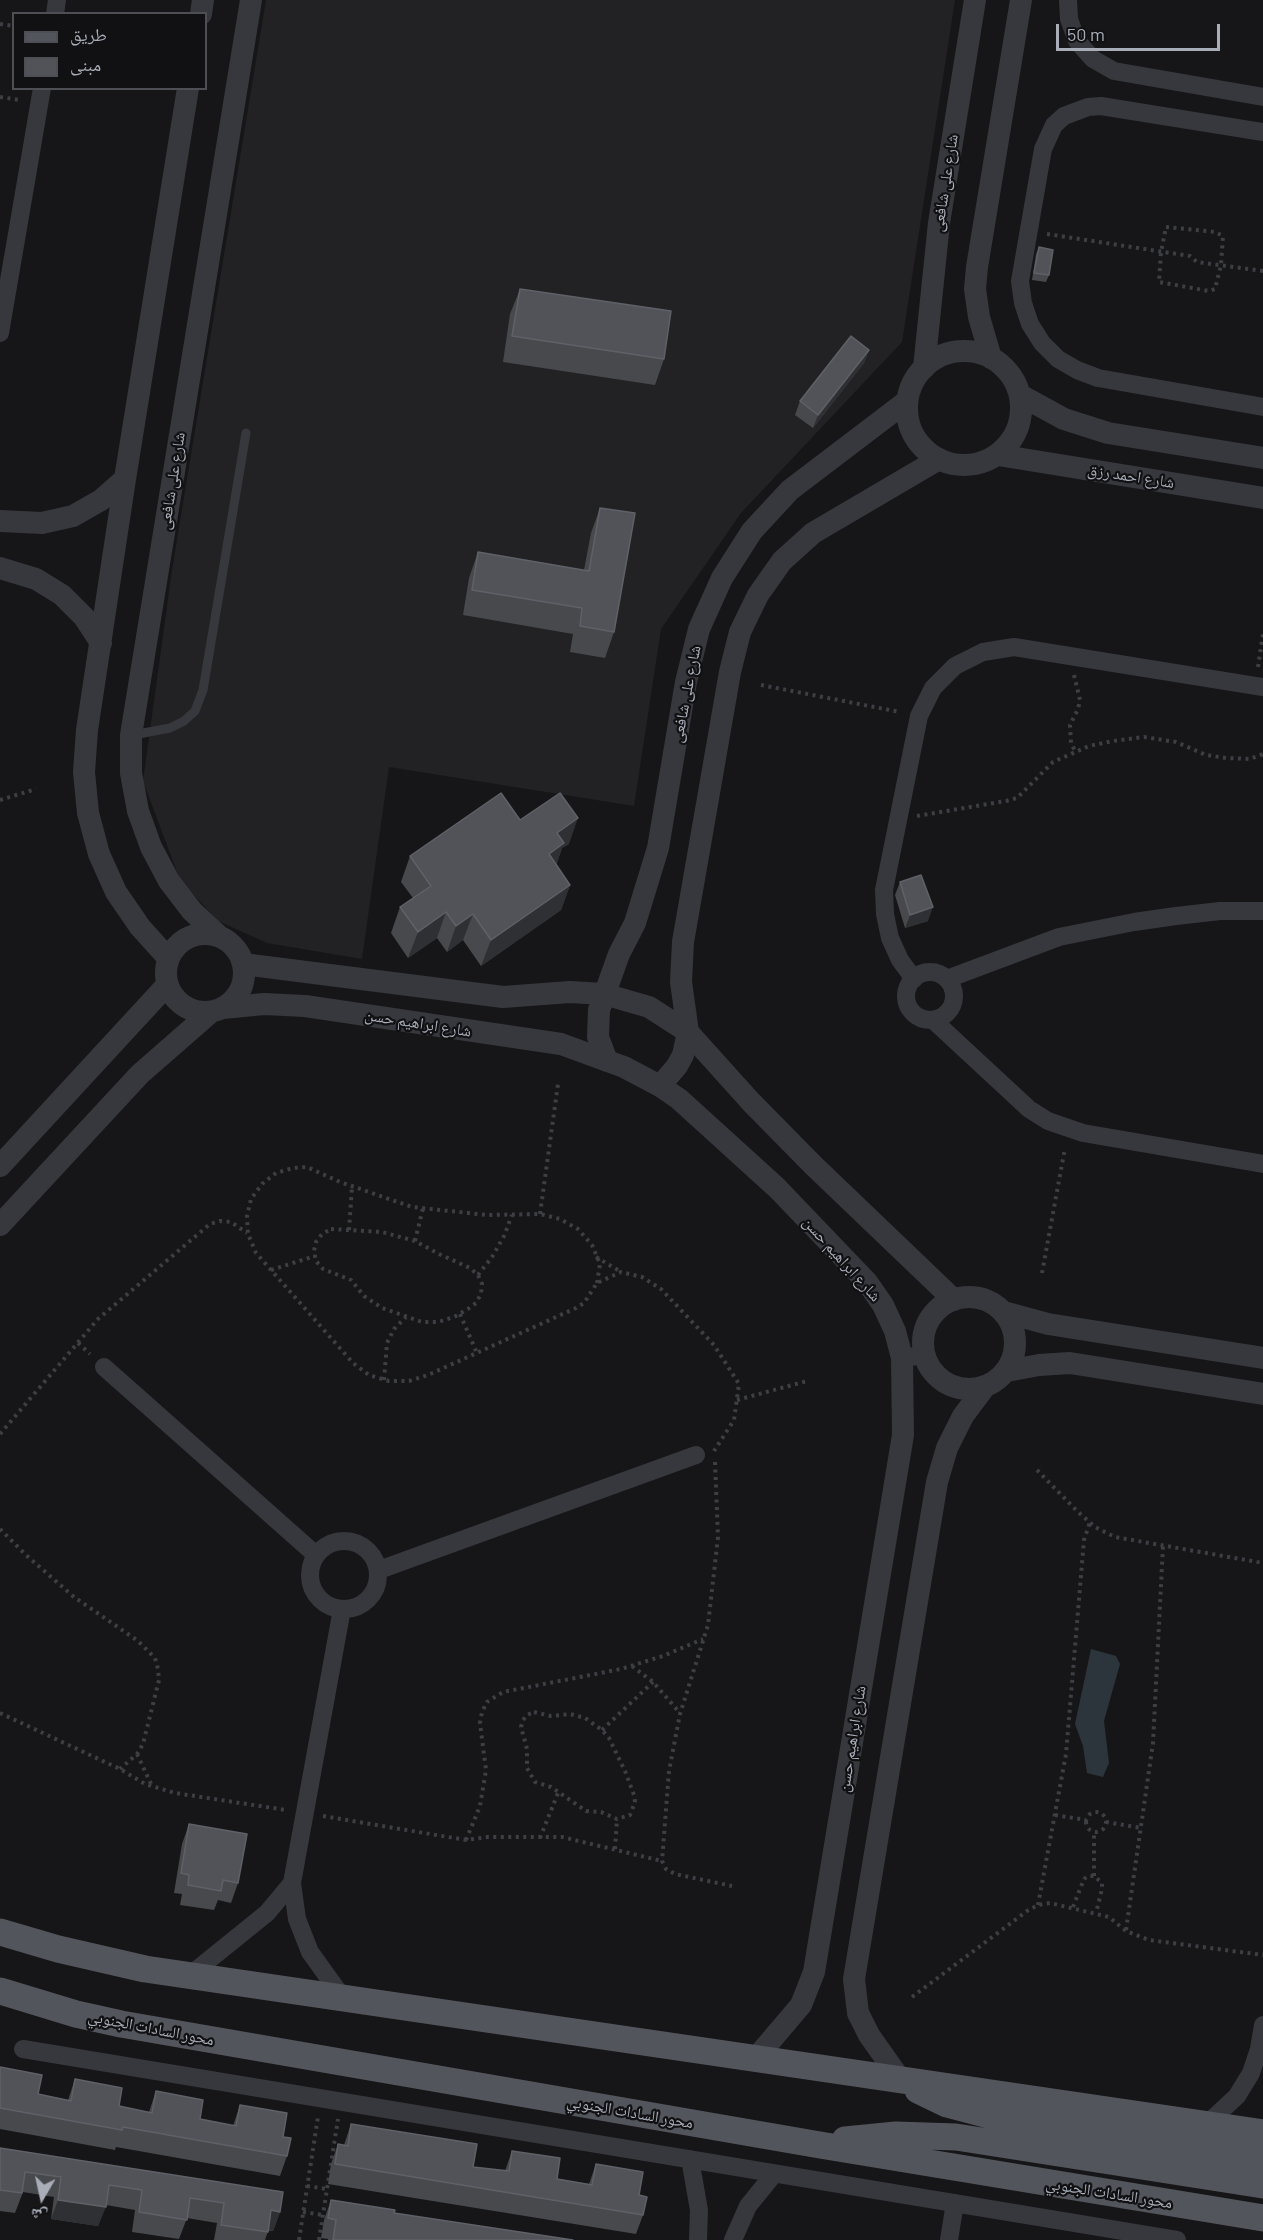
<!DOCTYPE html>
<html>
<head>
<meta charset="utf-8">
<style>
  body { margin:0 }
  #map { position:relative; width:1263px; height:2240px; overflow:hidden; background:#161618; font-family:Barlow,"Noto Naskh Arabic",sans-serif }
  canvas { display:block }
  .legend { position:absolute; left:12px; top:12px; width:195px; height:78px; box-sizing:border-box; background:#111113; border:2px solid #4d4f55; margin:0; padding:8px 10px; list-style:none; font-size:18px; color:#a8adb8 }
  .legend li { display:flex; align-items:center; gap:12px; height:30px }
  .legend b { width:30px; border:2px solid #4d4f55 }
  .north { position:absolute; left:12px; top:2168px; width:60px; height:60px; -webkit-text-stroke:4px #111113; paint-order:stroke; rotate:189deg; font-size:16px; font-weight:700; line-height:24px; text-align:center; color:#a8adb8 }
  .north::after { content:''; display:block; margin:auto; width:21px; height:27px; background:#a8adb8; clip-path:polygon(50% 0,100% 100%,50% 72%,0 100%) }
  .scale { position:absolute; left:1056px; top:24px; width:164px; height:27px; box-sizing:border-box; border:3px solid #a8adb8; border-top:0; padding-left:8px; font-size:18px; line-height:21px; white-space:nowrap; color:#a8adb8; -webkit-text-stroke:4px #111113; paint-order:stroke }
</style>
</head>
<body>
<div id="map">
<canvas width="1263" height="2240"></canvas>
<ul class="legend">
<li><b style="height:8px;background:#53555c"></b>طريق</li>
<li><b style="height:16px;background:#525359"></b>مبنى</li>
</ul>
<div class="north">ش</div>
<div class="scale">50 m</div>
</div>
<script>
const ctx = document.querySelector('canvas').getContext('2d');
ctx.lineJoin = 'round';
function fillPath(path, color) { ctx.fillStyle = color; ctx.fill(path, 'evenodd'); }
const poly = rows => new Path2D(rows.map(r => 'M' + r).join(''));
function trace(path, color, width, dash) { ctx.strokeStyle = color; ctx.lineWidth = width; ctx.lineCap = dash ? 'butt' : 'round'; ctx.setLineDash(dash || []); ctx.stroke(path); }
function label(font, color, halo, rows, align = 'center') {
  ctx.font = font + ' Barlow,"Noto Naskh Arabic",sans-serif'; ctx.lineWidth = 4.5; ctx.setLineDash([]); ctx.textBaseline = 'middle'; ctx.strokeStyle = halo; ctx.fillStyle = color; for (const [text, x, y, turn = 0] of rows) {
    ctx.save(); ctx.translate(x, y); ctx.rotate((+turn || 0) * Math.PI / 180); ctx.textAlign = isNaN(turn) ? turn : align; if (halo) ctx.strokeText(text, 0, 0); ctx.fillText(text, 0, 0); ctx.restore();
  }
}
fillPath(poly([
  [266,0,955,0,902,342,741,513,661,629,634,806,389,767,362,959,267,943,218,921,180,880,143,781,172,570]
]), '#222225');
fillPath(poly([
  [1091,1649,1116,1656,1120,1664,1104,1721,1109,1763,1103,1777,1087,1773,1083,1746,1075,1724]
]), '#2c353c');
trace(poly([
  [0,24,14,26],
  [0,97,20,100],
  [1166,227,1215,232,1223,236,1221,265,1215,289,1209,291,1159,282,1161,252,1166,227],
  [1047,234,1190,256,1197,262,1263,271],
  [1258,667,1263,634],
  [1074,675,1080,700,1078,709,1070,725,1071,743,1075,751],
  [761,685,900,712],
  [0,800,36,789],
  [917,816,1006,801,1017,798,1053,762,1089,746,1113,741,1144,737,1176,742,1206,755,1226,758,1250,759,1263,754],
  [540,1214,558,1084],
  [331,1229,382,1232,415,1241,439,1254,470,1268,478,1275,482,1284,481,1294,476,1303,468,1309,454,1317,438,1322,422,1322,382,1308,364,1296,351,1280,323,1269,316,1261,314,1251,316,1242,322,1234,331,1229],
  [349,1230,352,1187],
  [415,1241,423,1208],
  [596,1257,621,1272],
  [271,1270,315,1256],
  [1042,1273,1065,1148],
  [478,1275,492,1257,504,1236,512,1215],
  [597,1283,600,1264,592,1245,578,1229,560,1219,540,1214,487,1215,412,1207,340,1182,307,1167,293,1168,276,1173,262,1184,251,1199,247,1216,248,1234,256,1253,353,1363,369,1375,389,1381,409,1381,428,1375,576,1308,584,1303,597,1283,621,1272,642,1277,661,1289,714,1345,739,1384,734,1420,714,1451],
  [460,1314,476,1351],
  [78,1343,90,1354],
  [384,1380,387,1343,394,1329,406,1317],
  [737,1400,807,1381],
  [0,1434,98,1319,210,1224,220,1221,231,1222,247,1233],
  [715,1462,718,1537,708,1625,680,1714,669,1771,662,1861,666,1869,675,1874,732,1886],
  [1037,1470,1078,1512,1095,1527,1115,1537,1263,1563],
  [0,1529,26,1555,74,1597,138,1641,155,1658,158,1669,159,1680,143,1744,137,1754,120,1769],
  [632,1666,653,1682,680,1713],
  [534,1712,551,1716,570,1714,585,1718,602,1730,609,1738,625,1771,634,1795,635,1802,630,1815,617,1819,601,1812,586,1811,551,1787,535,1782,527,1768,527,1749,521,1727,523,1720,527,1715,534,1712],
  [0,1713,120,1769,145,1784,175,1793,286,1810],
  [602,1730,653,1682],
  [137,1754,152,1786],
  '1086 1822a10 10 0 1 1 20 0a10 10 0 1 1-20 0Z',
  [1055,1815,1086,1820],
  [323,1816,466,1840,488,1837,562,1837,662,1861],
  [1106,1822,1141,1828],
  [540,1838,558,1793],
  [466,1840,480,1806,486,1770,480,1723,482,1712,487,1702,503,1692,621,1669,663,1656,703,1639],
  [615,1849,617,1819],
  [1094,1876,1094,1832],
  [1038,1905,1066,1754,1084,1540,1090,1522],
  [1073,1907,1084,1879,1088,1876,1094,1876,1102,1883,1102,1889,1096,1913],
  [1126,1930,1153,1743,1163,1546],
  [912,1997,1027,1911,1038,1905,1050,1903,1109,1917,1126,1931,1149,1940,1263,1955],
  [307,2186,327,2189],
  [303,2212,323,2215],
  [299,2240,318,2117],
  [319,2240,338,2119]
]), '#3d3f44', 4, [3, 4.5]);
trace(poly([
  [133,735,170,728,184,721,195,711,203,690,246,433]
]), '#37383d', 9);
trace(poly([
  [1068,0,1069,19,1077,41,1093,59,1114,71,1263,97],
  [55,14,57,0],
  [1263,132,1101,106,1088,107,1064,116,1054,125,1043,149,1020,281,1023,303,1030,324,1042,343,1058,359,1077,370,1098,378,1263,407],
  [0,333,42,88],
  '906 996a24 24 0 1 1 48 0a24 24 0 1 1-48 0Z',
  [914,979,900,960,890,938,885,914,884,890,919,716,933,688,955,666,983,652,1014,647,1263,687],
  [947,979,1059,937,1134,922,1176,916,1220,911,1263,911],
  [933,1020,1029,1109,1048,1121,1083,1133,1263,1164],
  [902,1358,924,1355],
  [104,1367,316,1555],
  '310 1575a34 34 0 1 1 68 0a34 34 0 1 1-68 0Z',
  [379,1570,696,1455],
  [342,1609,292,1883,297,1919,310,1952,343,1998],
  [189,1976,267,1913,292,1883],
  [23,2049,1177,2240],
  [1207,2124,1237,2096,1251,2073,1259,2049,1263,2025],
  [690,2159,699,2210,698,2240],
  [733,2240,748,2206,774,2174],
  [949,2240,955,2203]
]), '#37383d', 18);
trace(poly([
  [201,14,203,0],
  '907 408a57 57 0 1 1 114 0a57 57 0 1 1-114 0Z',
  [991,358,979,317,975,289,977,267,1021,0],
  [924,368,939,223,975,0],
  [1020,395,1064,419,1108,433,1263,458],
  [998,455,1263,498],
  [0,521,42,523,73,516,101,500,125,479],
  [0,568,36,579,62,595,84,617,101,643],
  '166 973a39 39 0 1 1 78 0a39 39 0 1 1-78 0Z',
  [220,937,192,911,169,881,151,847,138,811,131,773,131,735,251,0],
  [168,958,140,927,116,892,99,854,88,813,84,772,87,730,125,479,188,88],
  [243,964,503,997,570,992,604,994,649,1007,688,1032,751,1102,813,1165,954,1300],
  [223,1008,264,1004,305,1006,561,1044,624,1067,660,1086,679,1099,777,1188,867,1282,883,1305,895,1331,902,1358,903,1435,814,1972,801,2005,756,2058],
  [607,1061,598,1037,599,1010,619,954,635,923,658,848,686,682,699,629,722,578,752,531,790,490,907,401],
  [660,1086,677,1066,683,1055,688,1032,681,982,683,942,730,672,740,632,758,595,782,561,813,533,939,459],
  [0,1166,167,985],
  [0,1225,140,1074,211,1012],
  '923 1343a46 46 0 1 1 92 0a46 46 0 1 1-92 0Z',
  [1004,1312,1048,1324,1263,1358],
  [1007,1371,1039,1365,1070,1363,1263,1394],
  [900,2079,869,2035,858,2013,854,1979,937,1482,947,1448,963,1416,984,1388]
]), '#37383d', 22);
trace(poly([
  [0,1932,58,1949,145,1969,1263,2133],
  [0,1991,76,2014,121,2024,820,2145,1263,2218],
  [918,2090,947,2104,1000,2118,1263,2159],
  [845,2140,896,2135,956,2137,1263,2185]
]), '#53555c', 27);
fillPath(poly([
  [1039,247,1049,275,1046,282,1032,280,1036,254],
  [520,289,664,359,655,385,503,362,510,314],
  [869,350,864,363,813,428,795,415,800,401],
  [600,508,614,632,605,658,570,652,573,634,463,615,469,578,478,552,584,570,591,533],
  [520,820,569,844,562,848,556,865,570,885,561,910,481,966,463,940,447,952,437,938,408,958,391,933,400,907,413,898,401,882,410,856],
  [900,882,928,921,905,928,895,895],
  [189,1824,238,1883,231,1903,218,1900,214,1910,180,1905,182,1894,174,1893,182,1844],
  [0,2067,38,2094,68,2100,75,2079,119,2106,149,2112,156,2091,200,2119,233,2126,240,2105,283,2137,287,2156,280,2176,116,2147,115,2150,0,2129],
  [351,2124,473,2167,505,2171,512,2151,557,2179,589,2184,596,2164,639,2195,643,2215,636,2234,328,2184,331,2164,338,2144,344,2145],
  [0,2148,280,2212,273,2231,268,2231,265,2240,214,2240,217,2223,187,2218,179,2239,132,2232,135,2210,106,2205,98,2226,51,2219,54,2197,23,2192,15,2213,0,2211],
  [331,2200,394,2213,573,2240,328,2240,328,2239,321,2238,324,2220]
]), '#47494d');
fillPath(poly([
  [869,350,864,363,813,428,818,415],
  [578,818,569,844,562,848,555,869,539,880,557,833],
  [570,885,561,910,481,966,491,940],
  [933,907,928,921,905,928,910,915],
  [446,912,437,938,408,958,418,932],
  [473,914,463,940,447,952,456,926],
  [58,2200,106,2207,98,2226,51,2219],
  [271,2210,280,2212,273,2231,264,2230]
]), '#2f3033');
const building = poly([
  [1039,247,1053,250,1049,275,1034,273,1039,247],
  [520,289,671,311,664,359,512,336,520,289],
  [851,336,869,350,818,415,800,401,851,336],
  [600,508,635,513,614,632,580,626,582,608,472,590,478,552,589,571,600,508],
  [501,793,520,820,560,793,578,818,557,833,564,843,549,854,570,885,491,940,473,914,456,926,446,912,418,932,400,907,431,886,410,856,501,793],
  [921,875,933,907,910,915,900,882,921,875],
  [189,1824,247,1834,238,1883,223,1880,221,1891,188,1885,189,1875,181,1873,189,1824],
  [0,2067,42,2075,38,2094,71,2101,75,2079,122,2088,119,2106,152,2113,156,2091,203,2100,200,2119,236,2126,240,2105,287,2113,283,2137,291,2138,287,2156,123,2127,122,2130,0,2108,0,2067],
  [351,2124,477,2144,473,2167,509,2171,512,2151,560,2158,557,2179,592,2185,596,2164,643,2172,639,2195,647,2197,643,2215,335,2164,338,2144,348,2146,351,2124],
  [0,2148,283,2192,280,2212,271,2210,268,2232,221,2225,224,2203,190,2198,187,2220,139,2212,142,2190,109,2185,106,2207,58,2200,61,2177,25,2172,22,2193,0,2190,0,2148],
  [331,2200,395,2210,394,2213,573,2240,333,2240,336,2220,328,2218,331,2200]
]);
fillPath(building, '#525359');
trace(building, '#5f6168', 1.5);
label('16px', '#a8adb8', '#111113', [
  ["شارع على شافعى",945,183,-81],
  ["شارع احمد رزق",1131,476,9],
  ["شارع على شافعى",172,481,-81],
  ["شارع على شافعى",686,694,-79],
  ["شارع ابراهيم حسن",418,1023,9],
  ["شارع ابراهيم حسن",842,1259,48],
  ["شارع ابراهيم حسن",852,1739,-81],
  ["محور السادات الجنوبي",151,2028,11],
  ["محور السادات الجنوبي",630,2112,10],
  ["محور السادات الجنوبي",1109,2193,9]
]);
</script>
</body>
</html>
